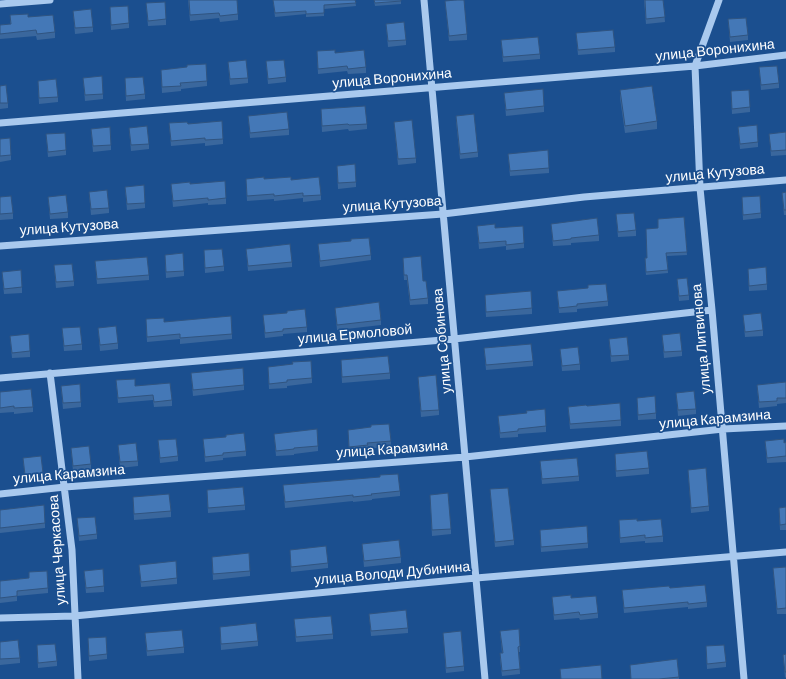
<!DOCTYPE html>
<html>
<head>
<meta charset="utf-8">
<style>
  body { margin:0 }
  canvas { display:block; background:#1b4f8f }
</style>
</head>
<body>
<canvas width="786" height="679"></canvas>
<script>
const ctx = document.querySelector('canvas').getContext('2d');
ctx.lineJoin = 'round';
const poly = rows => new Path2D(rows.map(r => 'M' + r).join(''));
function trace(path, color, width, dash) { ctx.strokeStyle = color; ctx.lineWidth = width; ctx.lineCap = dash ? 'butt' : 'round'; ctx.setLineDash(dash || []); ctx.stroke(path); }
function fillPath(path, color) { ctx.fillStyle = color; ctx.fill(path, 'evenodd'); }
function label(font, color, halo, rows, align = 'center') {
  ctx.font = font + ' Barlow,sans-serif'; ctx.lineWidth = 3.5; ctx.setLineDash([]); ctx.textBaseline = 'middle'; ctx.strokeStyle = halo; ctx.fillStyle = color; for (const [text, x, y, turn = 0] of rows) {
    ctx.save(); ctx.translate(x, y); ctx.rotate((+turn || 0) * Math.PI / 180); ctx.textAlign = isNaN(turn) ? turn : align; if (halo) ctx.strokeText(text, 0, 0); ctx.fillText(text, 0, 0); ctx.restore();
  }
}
trace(poly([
  [424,0,485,679],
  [719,0,695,66,700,188,712,310,744,679],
  [0,4,50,0],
  [0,123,695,66,786,55],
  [0,246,443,214,584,197,786,180],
  [50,373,72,550,78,679],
  [0,378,454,339,712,310],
  [0,494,65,487,465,457,723,429,786,426],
  [0,618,74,616,476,578,786,552]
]), '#a9c9ee', 7);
fillPath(poly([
  [188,0,238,14,238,20,220,22,219,18,190,21],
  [273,0,355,0,356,6,324,9,324,16,306,17,306,14,275,17],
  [374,0,401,0,401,4,375,6],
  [644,0,663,0,665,22,646,24],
  [445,1,467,34,467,40,449,41],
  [146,3,166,19,166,25,148,26],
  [110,7,129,23,129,28,111,30],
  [73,11,93,27,93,32,75,34],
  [10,15,28,17,55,32,55,38,37,40,36,36,0,39,0,25,10,24],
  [728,19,748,35,748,40,730,42],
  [386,24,406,40,406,45,388,47],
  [576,33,615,47,615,52,578,55],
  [501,40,540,54,540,59,503,62],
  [317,51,335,53,366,67,366,73,348,74,347,71,318,74],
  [266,61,286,77,286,82,268,84],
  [228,62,248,78,248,83,230,85],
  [759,67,779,83,779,88,761,90],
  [161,70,207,81,207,86,181,89,181,91,162,93],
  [83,78,103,94,103,99,85,101],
  [125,78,145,94,145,99,126,101],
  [38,81,58,97,58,102,39,104],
  [0,86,8,103,8,108,0,109],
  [620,90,657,121,657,129,625,133,620,98],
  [731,91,750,107,750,112,732,114],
  [504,93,544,106,544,112,506,116],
  [321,109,367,124,367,129,349,131,348,129,322,132],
  [248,116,289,129,289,135,250,138],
  [456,116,478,152,478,157,460,159,456,121],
  [394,122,416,158,416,163,398,165],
  [169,123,188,124,223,139,223,144,205,146,205,143,171,146],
  [738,127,758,142,758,147,740,149],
  [129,128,149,144,149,149,131,151],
  [91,129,111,145,111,150,93,152],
  [786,132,786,155,771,156,769,134],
  [46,134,66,150,66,155,48,157],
  [0,139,11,155,11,160,0,162],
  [508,154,549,168,549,173,510,176],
  [337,166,356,182,356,187,338,189],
  [246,179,291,180,321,195,321,200,303,202,303,198,274,201,274,199,247,201],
  [171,184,190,184,226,198,226,204,208,205,208,203,173,207],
  [125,187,145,203,145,208,127,210],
  [89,192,109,208,109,213,91,215],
  [786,192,786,215,784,215,782,193],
  [0,197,13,213,13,219,0,220],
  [48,197,68,212,68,218,50,219],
  [742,197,761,213,761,218,743,220],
  [616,214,636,230,636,236,618,237],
  [684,217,687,255,667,256,668,273,646,275,645,262,647,258,658,228],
  [551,224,599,235,599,241,571,243,571,245,553,246],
  [477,226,495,228,524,243,524,248,506,250,506,246,479,249],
  [351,241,371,255,371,260,320,267,318,244],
  [246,249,292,262,292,267,248,271],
  [204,250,224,266,224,271,205,273],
  [165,255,184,271,184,276,166,278],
  [403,258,423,281,428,298,428,304,410,305,407,280,404,280],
  [95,261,149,275,149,280,97,284],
  [54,265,74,281,74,286,56,288],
  [748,269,767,284,767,290,749,291],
  [2,272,22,287,22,293,4,294],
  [677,279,689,295,689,300,679,301],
  [557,291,608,301,608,306,577,309,577,312,559,313],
  [485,295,532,308,532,314,486,317],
  [335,308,381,320,381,325,337,330],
  [287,313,307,327,307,332,283,334,283,336,265,338,263,315],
  [743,315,763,330,763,336,745,337],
  [146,319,232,334,232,339,180,344,180,339,147,342],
  [62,328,82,344,82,350,64,351],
  [98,328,118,343,118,349,100,351],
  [662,335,682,351,682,356,664,358],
  [10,336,30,351,30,357,12,358],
  [609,339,629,355,629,360,611,362],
  [484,348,533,361,533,366,486,370],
  [560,349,580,364,580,370,562,371],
  [341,360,390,373,390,379,342,383],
  [268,367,312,378,312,383,287,386,287,388,269,389],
  [191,373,244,385,244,390,193,396],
  [418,377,439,410,439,415,421,417],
  [116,380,135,386,172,400,172,406,154,407,153,400,118,403],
  [786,382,786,403,777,404,777,406,759,408,757,385],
  [61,386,81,402,81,407,63,409],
  [0,392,33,407,33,412,14,414,14,412,0,413],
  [676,393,696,409,696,414,678,416],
  [637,398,656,413,656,419,638,420],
  [587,406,621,420,621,426,570,429,568,407],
  [498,416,546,426,546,432,518,434,518,437,500,438],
  [348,430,391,441,391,446,368,449,368,451,349,452],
  [274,434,318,446,318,451,294,454,294,455,276,456],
  [203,439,246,451,246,456,223,458,223,460,205,462],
  [158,440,178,456,178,461,160,463],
  [765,441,786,442,786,462,767,463],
  [118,445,138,461,138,466,120,468],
  [71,448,91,464,91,469,73,471],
  [615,454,649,468,649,474,616,477],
  [23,458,43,473,43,479,25,480],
  [540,461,579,476,579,481,542,484],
  [688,470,709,506,709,511,691,513],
  [283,485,400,491,400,496,372,499,372,500,353,502,353,501,285,508],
  [490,489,514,540,514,545,495,547],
  [207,490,245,505,245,510,208,513],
  [430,495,451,529,451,534,432,536],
  [133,497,171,511,171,517,134,520],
  [786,507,786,530,780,530,779,508],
  [0,510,45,523,45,528,0,533],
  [77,518,97,534,97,539,79,541],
  [619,520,637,521,663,536,663,542,645,543,645,541,620,543],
  [540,530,588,543,588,548,541,552],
  [362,544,401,557,401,563,364,567],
  [290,550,328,563,328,568,291,572],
  [212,557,250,571,250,576,213,580],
  [139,565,177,578,177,584,141,587],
  [786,567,786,614,777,614,773,568],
  [84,571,104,586,104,592,86,593],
  [29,572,48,588,48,593,17,596,17,601,0,603,0,581,29,578],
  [670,588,707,602,707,607,688,609,688,607,624,613,622,590],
  [552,597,571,598,598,613,598,618,580,620,579,618,554,620],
  [369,614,408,628,408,633,371,636],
  [294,619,333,634,333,639,296,642],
  [220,627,258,641,258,646,221,650],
  [500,631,520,646,520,652,519,652,520,674,502,676,500,659,500,653,502,653],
  [145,633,184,647,184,653,147,656],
  [443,633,464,666,464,671,446,673],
  [88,638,107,654,107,659,89,661],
  [0,642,20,658,20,663,0,665],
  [37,645,57,661,57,666,38,668],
  [706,646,726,662,726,667,707,669],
  [786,654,786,677,785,678,783,655],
  [630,665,679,677,679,679,631,679]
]), '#3a679d');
const building = poly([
  [189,0,237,0,238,14,220,16,219,13,190,15,189,0],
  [273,0,355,0,356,3,324,5,324,13,306,14,306,11,275,13,273,0],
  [374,0,401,0,401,1,375,3,374,0],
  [456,0,464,0,467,34,449,36,445,1,456,0],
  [645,0,663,0,665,17,646,19,645,0],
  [165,2,166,19,148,21,146,3,165,2],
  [128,6,129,23,111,25,110,7,128,6],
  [91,9,93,27,75,28,73,11,91,9],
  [28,14,28,17,53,15,55,32,37,34,36,30,0,34,0,25,11,24,10,15,28,14],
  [746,18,748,35,730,37,728,19,746,18],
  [404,22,406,40,388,41,386,24,404,22],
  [613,30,615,47,578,50,576,33,613,30],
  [538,37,540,54,503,57,501,40,538,37],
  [335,50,335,53,364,50,366,67,348,69,347,66,318,69,317,51,335,50],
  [246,60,248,78,230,79,228,62,246,60],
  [284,60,286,77,268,79,266,61,284,60],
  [206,64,207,81,180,83,181,86,162,87,161,70,187,67,187,65,206,64],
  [777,66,779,83,761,85,759,67,777,66],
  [102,76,103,94,85,95,83,78,102,76],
  [143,77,145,94,126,96,125,78,143,77],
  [56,79,58,97,39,98,38,81,56,79],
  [6,85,8,103,0,103,0,86,6,85],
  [652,86,657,121,625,126,620,90,652,86],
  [543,89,544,106,506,110,504,93,543,89],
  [749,90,750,107,732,109,731,91,749,90],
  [365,106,367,124,349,125,348,124,322,126,321,109,365,106],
  [287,112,289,129,250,133,248,116,287,112],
  [474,114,478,152,460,154,456,116,474,114],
  [412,120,416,158,398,159,394,122,412,120],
  [222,121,223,139,205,140,205,138,171,141,169,123,187,122,188,124,222,121],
  [757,125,758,142,740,144,738,127,757,125],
  [147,126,149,144,131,145,129,128,147,126],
  [110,127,111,145,93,146,91,129,110,127],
  [786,132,786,150,771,151,769,134,786,132],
  [65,133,66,150,48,152,46,134,65,133],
  [10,138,11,155,0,156,0,139,10,138],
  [548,150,549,168,510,171,508,154,548,150],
  [355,164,356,182,338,183,337,166,355,164],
  [264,177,264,179,291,177,291,180,319,177,321,195,303,196,303,193,274,196,274,194,247,196,246,179,264,177],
  [225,181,226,198,208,200,208,198,173,201,171,184,190,182,190,184,225,181],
  [144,185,145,203,127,204,125,187,144,185],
  [107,190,109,208,91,209,89,192,107,190],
  [786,192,786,210,784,210,782,193,786,192],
  [66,195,68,212,50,214,48,197,66,195],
  [11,196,13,213,0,214,0,197,11,196],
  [760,196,761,213,743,215,742,197,760,196],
  [634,213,636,230,618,232,616,214,634,213],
  [684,217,687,252,666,253,668,270,646,272,645,258,647,258,646,229,658,228,658,219,684,217],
  [597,218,599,235,571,238,571,239,553,241,551,224,597,218],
  [495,224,495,228,523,226,524,243,506,245,506,241,479,243,477,226,495,224],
  [369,238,371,255,320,261,318,244,351,241,351,239,369,238],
  [290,244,292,262,248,266,246,249,290,244],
  [222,249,224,266,205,268,204,250,222,249],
  [183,253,184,271,166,272,165,255,183,253],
  [421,256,423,281,426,281,428,298,410,300,407,275,404,275,403,258,421,256],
  [147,257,149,275,97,279,95,261,147,257],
  [72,264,74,281,56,282,54,265,72,264],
  [766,267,767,284,749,286,748,269,766,267],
  [21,270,22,287,4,289,2,272,21,270],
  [687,278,689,295,679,296,677,279,687,278],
  [606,284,608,301,577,304,577,306,559,308,557,291,588,288,588,285,606,284],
  [531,291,532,308,486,312,485,295,531,291],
  [379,302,381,320,337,325,335,308,379,302],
  [305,309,307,327,283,329,283,331,265,333,263,315,287,313,287,311,305,309],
  [761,313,763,330,745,332,743,315,761,313],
  [231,316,232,334,180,338,180,334,147,337,146,319,164,318,164,322,231,316],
  [116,326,118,343,100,345,98,328,116,326],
  [80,327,82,344,64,346,62,328,80,327],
  [680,333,682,351,664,352,662,335,680,333],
  [29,334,30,351,12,353,10,336,29,334],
  [627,337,629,355,611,356,609,339,627,337],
  [531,344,533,361,486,365,484,348,531,344],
  [578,347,580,364,562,366,560,349,578,347],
  [388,356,390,373,342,377,341,360,388,356],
  [311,361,312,378,287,380,287,382,269,384,268,367,293,364,292,362,311,361],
  [243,368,244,385,193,390,191,373,243,368],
  [436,375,439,410,421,411,418,377,436,375],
  [135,379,135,386,170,383,172,400,154,402,153,395,118,398,116,380,135,379],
  [786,382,786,398,777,398,777,401,759,402,757,385,786,382],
  [80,384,81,402,63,403,61,386,80,384],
  [31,389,33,407,14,408,14,406,0,408,0,392,31,389],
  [694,391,696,409,678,410,676,393,694,391],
  [655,396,656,413,638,415,637,398,655,396],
  [620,403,621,420,570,424,568,407,586,405,587,406,620,403],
  [545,409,546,426,518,429,518,431,500,433,498,416,527,413,526,411,545,409],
  [389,424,391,441,367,443,368,445,349,447,348,430,371,427,371,425,389,424],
  [317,429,318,446,294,448,294,449,276,451,274,434,317,429],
  [244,433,246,451,223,453,223,455,205,457,203,439,226,437,226,435,244,433],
  [176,439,178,456,160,458,158,440,176,439],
  [784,439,784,443,786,442,786,456,767,458,765,441,784,439],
  [136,443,138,461,120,462,118,445,136,443],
  [89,446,91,464,73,466,71,448,89,446],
  [647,451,649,468,616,471,615,454,647,451],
  [41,456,43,473,25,475,23,458,41,456],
  [577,458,579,476,542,479,540,461,577,458],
  [706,468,709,506,691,508,688,470,706,468],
  [398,474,400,491,371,494,372,495,353,497,353,495,285,502,283,485,380,477,380,475,398,474],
  [243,487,245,505,208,508,207,490,243,487],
  [508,488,514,540,495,542,490,489,508,488],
  [448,493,451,529,432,530,430,495,448,493],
  [169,494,171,511,134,514,133,497,169,494],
  [44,505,45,523,0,528,0,510,44,505],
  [786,507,786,524,780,525,779,508,786,507],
  [95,517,97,534,79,536,77,518,95,517],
  [637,519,637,521,661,519,663,536,645,538,645,535,620,538,619,520,637,519],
  [587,526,588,543,541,547,540,530,587,526],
  [399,540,401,557,364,561,362,544,399,540],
  [326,546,328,563,291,567,290,550,326,546],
  [249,553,250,571,213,574,212,557,249,553],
  [176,561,177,578,141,582,139,565,176,561],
  [786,567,786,608,777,609,773,568,786,567],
  [103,569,104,586,86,588,84,571,103,569],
  [47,571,48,588,17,591,17,596,0,598,0,581,29,578,29,572,47,571],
  [705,585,707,602,688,604,688,602,624,608,622,590,669,586,670,588,705,585],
  [571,595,571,598,596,596,598,613,580,615,579,612,554,615,552,597,571,595],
  [406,610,408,628,371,631,369,614,406,610],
  [331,616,333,634,296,637,294,619,331,616],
  [256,623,258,641,221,644,220,627,256,623],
  [519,629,520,646,518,647,520,669,502,671,500,653,503,653,500,631,519,629],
  [182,630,184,647,147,651,145,633,182,630],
  [461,631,464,666,446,668,443,633,461,631],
  [106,637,107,654,89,656,88,638,106,637],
  [18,640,20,658,0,659,0,642,18,640],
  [55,644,57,661,38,663,37,645,55,644],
  [724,645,726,662,707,664,706,646,724,645],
  [786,654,786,672,785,672,783,655,786,654],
  [677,659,679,677,659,679,631,679,630,665,677,659],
  [601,665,602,679,561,679,560,669,601,665]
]);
fillPath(building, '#4478b7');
trace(building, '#305480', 1);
label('14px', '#fff', '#1b4f8f', [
  ["улица Воронихина",715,50,-6],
  ["улица Воронихина",392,78,-5],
  ["улица Кутузова",715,173,-5],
  ["улица Кутузова",392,204,-4],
  ["улица Кутузова",69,227,-4],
  ["улица Ермоловой",355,334,-5],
  ["улица Литвинова",701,339,-95],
  ["улица Собинова",442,341,-95],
  ["улица Карамзина",715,419,-5],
  ["улица Карамзина",392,449,-4],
  ["улица Карамзина",69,474,-5],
  ["улица Черкасова",57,550,-94],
  ["улица Володи Дубинина",392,573,-5]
]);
</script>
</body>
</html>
